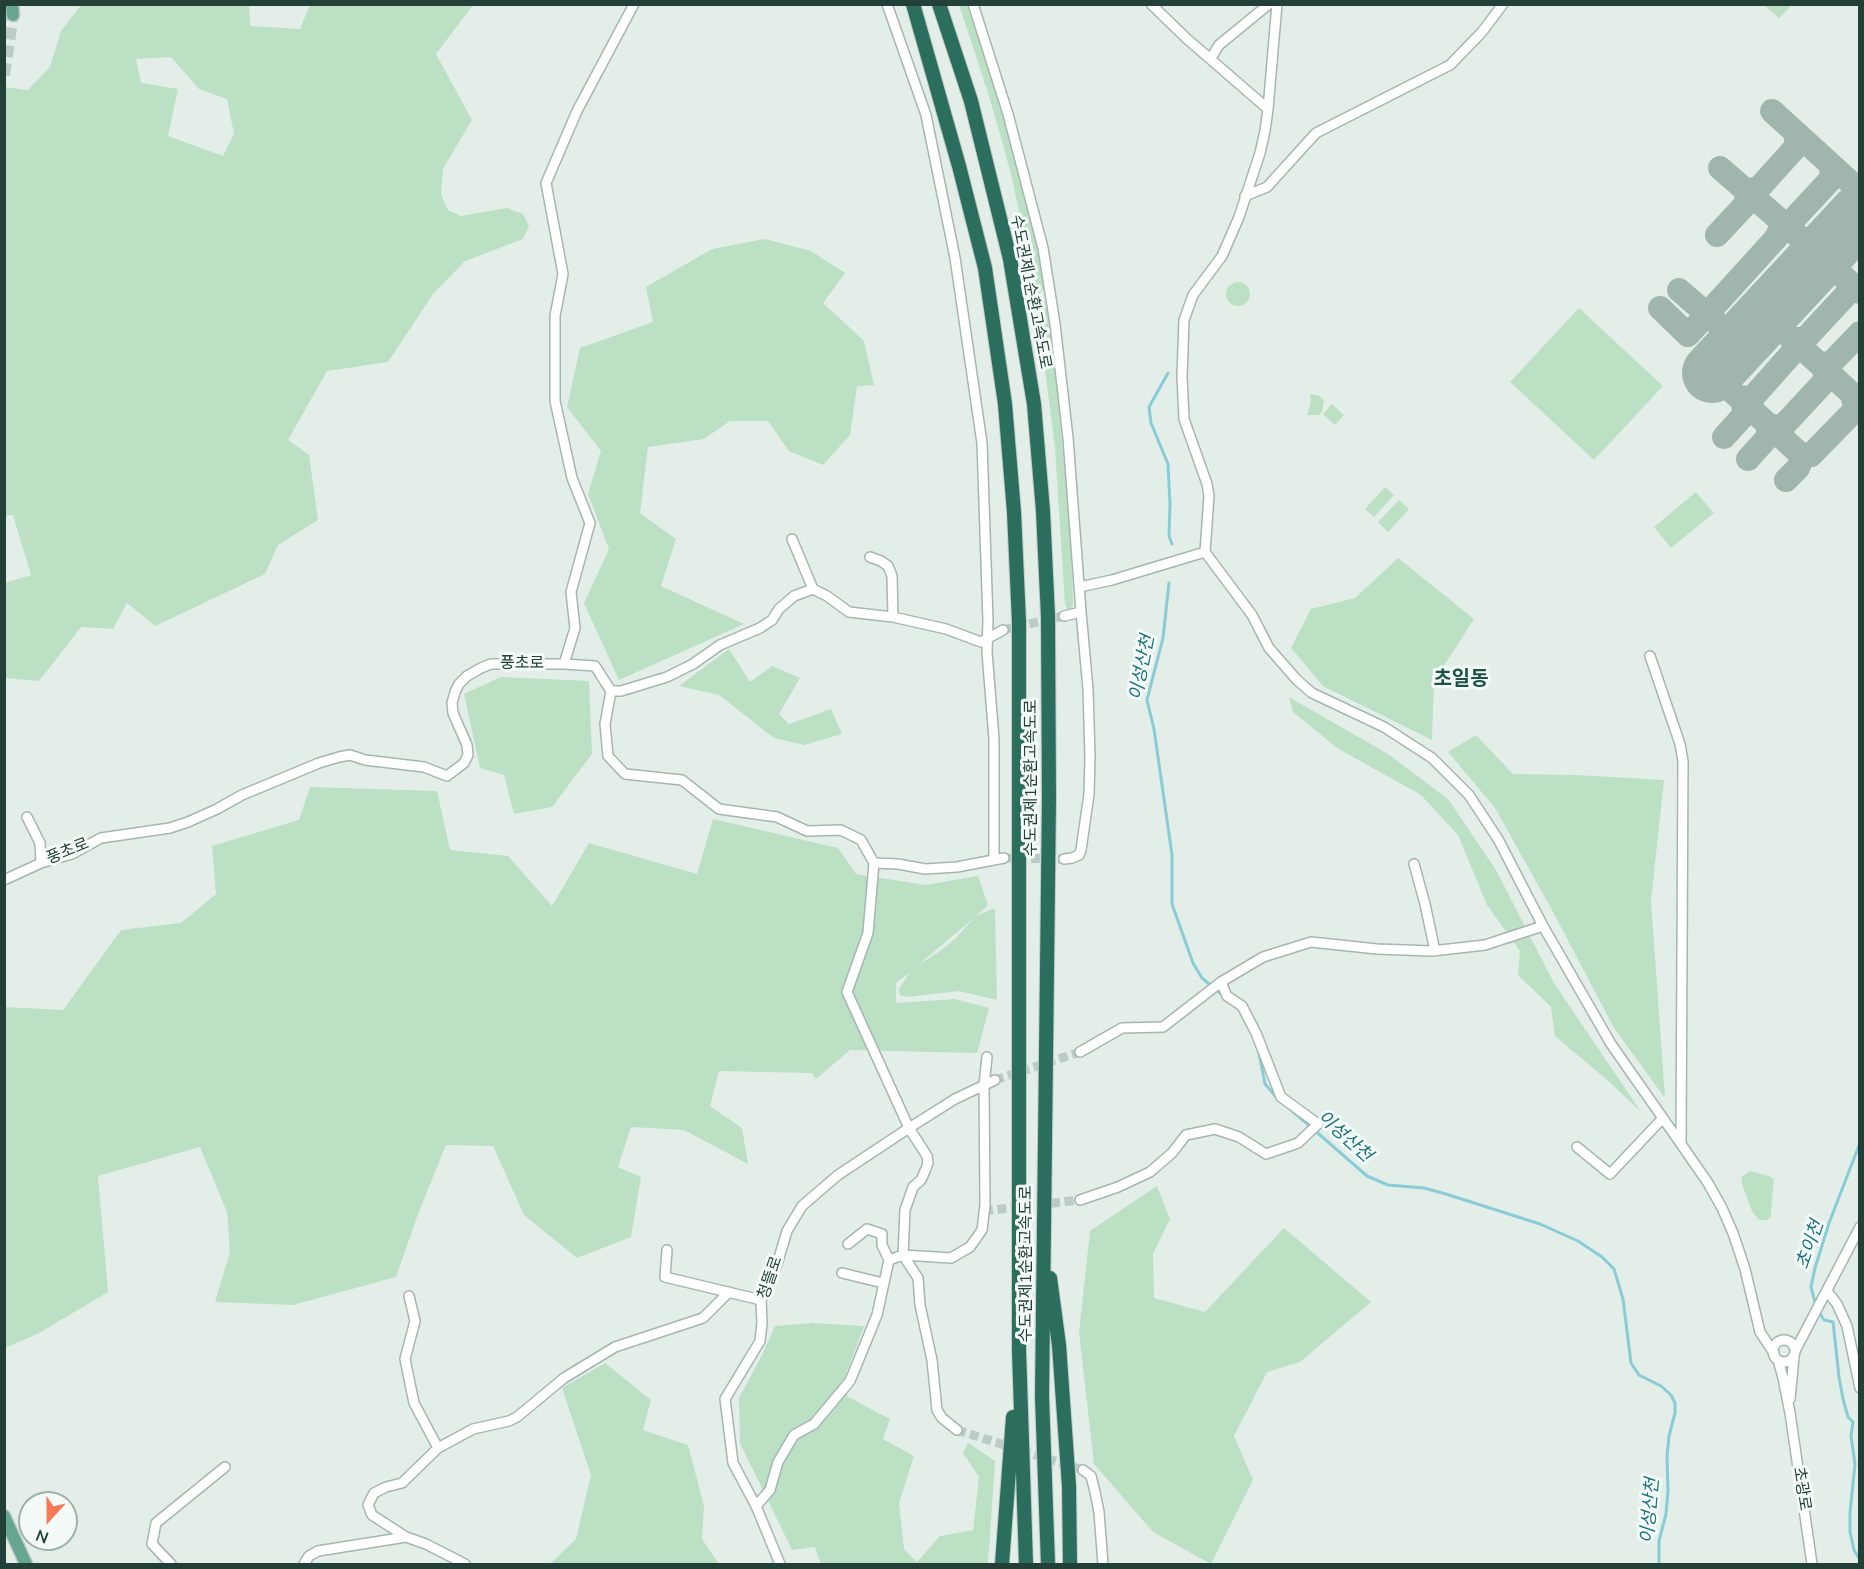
<!DOCTYPE html>
<html>
<head>
<meta charset="utf-8">
<style>
  body { margin:0 }
  #map { position:relative; width:1864px; height:1569px; overflow:hidden; background:#e3eee9; font-family:"Nunito Sans",sans-serif }
  canvas { display:block }
  .frame { position:absolute; inset:0; border:6px solid #224037; pointer-events:none }
  .north { position:absolute; left:18px; top:1491px; width:60px; height:60px; box-sizing:border-box; background:#f4faf7; border:2px solid #a0b0aa; border-radius:50%; rotate:201deg; font-size:16px; font-weight:700; line-height:24px; text-align:center; color:#224037 }
  .north::after { content:''; display:block; margin:auto; width:21px; height:27px; background:#f87857; clip-path:polygon(50% 0,100% 100%,50% 72%,0 100%) }
</style>
</head>
<body>
<div id="map">
<canvas width="1864" height="1569"></canvas>
<div class="frame"></div>
<div class="north">N</div>
</div>
<script>
const ctx = document.querySelector('canvas').getContext('2d');
ctx.lineJoin = 'round';
function fillPath(path, color) { ctx.fillStyle = color; ctx.fill(path, 'evenodd'); }
const poly = rows => new Path2D(rows.map(r => 'M' + r).join(''));
function trace(path, color, width, dash) { ctx.strokeStyle = color; ctx.lineWidth = width; ctx.lineCap = dash ? 'butt' : 'round'; ctx.setLineDash(dash || []); ctx.stroke(path); }
function label(font, color, halo, rows, align = 'center') {
  ctx.font = font + ' "Nunito Sans","Noto Sans KR",sans-serif'; ctx.lineWidth = 6; ctx.setLineDash([]); ctx.textBaseline = 'middle'; ctx.strokeStyle = halo; ctx.fillStyle = color; for (const [text, x, y, turn = 0] of rows) {
    ctx.save(); ctx.translate(x, y); ctx.rotate((+turn || 0) * Math.PI / 180); ctx.textAlign = isNaN(turn) ? turn : align; if (halo) ctx.strokeText(text, 0, 0); ctx.fillText(text, 0, 0); ctx.restore();
  }
}
fillPath(poly([
  [81,5,249,5,250,26,300,29,310,5,473,5,436,54,472,120,443,169,441,195,448,210,461,216,507,208,523,214,529,226,523,239,465,261,433,294,388,362,327,371,288,440,309,455,318,520,278,545,265,574,155,626,127,603,113,629,81,627,39,681,5,678,5,583,31,575,13,515,5,516,5,87,28,90,50,67,61,31],
  [171,57,199,89,227,99,234,134,223,156,168,136,178,89,141,83,136,59],
  [959,5,967,5,999,100,1034,232,1045,287,1040,293,1035,294,1013,182,1002,141,987,90],
  [1764,5,1792,5,1779,18],
  [765,239,811,251,845,273,823,303,864,341,874,385,857,386,850,435,823,465,789,451,768,421,730,421,704,439,648,447,640,513,676,539,661,586,744,624,619,680,584,603,609,549,588,494,601,451,567,407,580,348,653,322,646,287,712,249],
  '1226 294a12 12 0 1 1 24 0a12 12 0 1 1-24 0Z',
  [1036,298,1043,298,1047,304,1055,369,1068,505,1072,571,1073,605,1069,612,1065,604,1055,448],
  [1579,308,1663,386,1594,460,1510,382],
  [1310,394,1320,396,1324,401,1322,412,1318,415,1307,415,1311,402],
  [1332,404,1344,415,1335,425,1323,414],
  [1385,487,1394,495,1374,517,1365,509],
  [1696,492,1714,513,1671,548,1654,527],
  [1399,500,1409,509,1388,532,1378,522],
  [1398,558,1474,619,1434,681,1432,740,1323,686,1291,648,1311,609,1355,598],
  [729,649,750,682,772,666,800,678,779,714,789,724,831,709,842,734,804,745,774,738,719,695,679,686],
  [501,677,589,681,592,754,552,807,514,814,504,775,480,768,464,694],
  [1289,697,1388,754,1448,799,1496,870,1554,983,1641,1112,1606,1079,1555,1036,1551,1007,1518,975,1520,951,1487,905,1458,835,1421,795,1337,748,1293,712],
  [1476,735,1513,774,1575,775,1664,780,1651,901,1665,1098,1614,1028,1552,910,1495,808,1448,752],
  [310,787,437,791,450,850,508,856,552,906,589,843,697,874,713,819,838,848,856,874,925,885,978,876,988,905,976,916,995,908,997,1000,959,991,908,997,900,995,899,989,910,972,896,983,896,1003,955,999,989,1008,977,1053,850,1050,816,1079,812,1073,719,1071,710,1106,742,1128,748,1164,684,1130,631,1127,618,1167,641,1177,631,1237,577,1258,524,1215,493,1146,446,1145,418,1214,396,1277,293,1305,215,1302,230,1252,227,1212,200,1147,98,1176,108,1292,39,1333,5,1348,4,1007,63,1010,121,930,181,923,216,894,212,846,299,820],
  [974,918,955,939,939,952,918,965],
  [1750,1171,1769,1176,1774,1179,1771,1213,1770,1218,1766,1220,1759,1220,1752,1211,1743,1187,1741,1177],
  [1157,1186,1170,1219,1153,1254,1154,1298,1205,1312,1284,1228,1371,1302,1300,1362,1267,1372,1234,1436,1253,1480,1211,1564,1153,1532,1094,1464,1079,1332,1090,1231],
  [812,1323,864,1326,843,1382,848,1397,890,1419,883,1439,914,1456,899,1503,904,1549,917,1562,940,1536,973,1530,979,1477,963,1453,968,1443,995,1461,988,1564,821,1564,815,1547,792,1550,740,1443,739,1398,762,1355,775,1326],
  [605,1363,651,1400,643,1430,688,1445,704,1506,702,1539,719,1564,550,1564,576,1539,591,1475,562,1388]
]), '#bbe0c4');
trace(poly([
  [1168,373,1149,407,1151,423,1168,464,1170,504,1169,536,1172,544],
  [1169,583,1163,638,1147,700,1154,729,1172,855,1172,904,1193,963,1202,978,1225,997],
  [1259,1053,1265,1084,1277,1098],
  [1289,1108,1367,1176,1388,1185,1424,1188,1446,1194,1540,1224,1578,1241,1602,1257,1614,1269,1623,1299,1631,1363,1639,1375,1661,1386,1671,1395,1675,1403,1675,1413,1669,1436,1667,1457,1668,1491,1666,1514,1659,1541,1659,1564],
  [1816,1306,1811,1287,1815,1268,1829,1223,1860,1143],
  [1819,1312,1824,1320,1833,1322,1839,1377,1843,1399,1848,1417,1853,1422,1851,1436,1855,1464,1850,1513,1850,1532,1854,1550,1860,1560]
]), '#89ccd5', 3);
trace(poly([
  [1772,111,1860,191],
  [1720,168,1821,256,1860,292],
  [1782,222,1792,221,1831,179,1832,166],
  [1717,235,1745,205,1747,197,1745,190,1758,189,1795,148,1797,136,1793,130],
  [1679,290,1740,343],
  [1660,308,1688,335,1777,237,1781,226,1779,219],
  [1819,363,1826,364,1832,362,1860,333],
  [1712,373,1800,454,1811,455,1851,414,1855,407,1852,394,1766,315],
  [1740,398,1753,397,1793,352,1795,347,1792,339,1805,339,1845,296,1848,292,1848,282],
  [1724,437,1743,416,1744,411,1743,402],
  [1748,459,1767,438,1769,425,1777,427,1784,425,1824,382,1825,375,1824,368],
  [1786,480,1798,468,1801,461,1800,454]
]), '#a0b5ae', 24);
trace(poly([
  [1712,373,1860,214]
]), '#a0b5ae', 60);
trace(poly([
  [1003,630,1064,616],
  [1004,858,1064,859],
  [995,1080,1080,1052],
  [984,1211,1080,1200],
  [957,1430,1083,1470]
]), '#bccbc5', 9, [9, 4.5]);
trace(poly([
  [4,75,13,15]
]), '#bccbc5', 12, [12, 6]);
const minor = poly([
  [887,4,926,115,955,258,982,443,988,621,987,652,994,739,994,858],
  [973,4,1008,114,1043,248,1055,324,1068,438,1081,612,1088,689,1090,757,1089,794,1081,850,1079,855,1072,858,1064,859],
  [1151,4,1186,38,1268,109,1265,131,1260,153,1239,217,1222,256,1193,295,1184,320,1182,376,1184,419,1207,484,1209,496,1205,552,1252,615,1269,648,1297,680,1312,693,1384,727,1432,758,1469,795,1498,839,1543,926,1611,1044,1681,1144,1708,1183,1722,1208,1733,1233,1745,1269,1760,1332,1774,1353],
  [1211,58,1219,45,1269,4],
  [1268,109,1277,4],
  [1245,196,1267,187,1316,133,1450,65,1482,32,1503,4],
  [792,539,813,589],
  [870,557,881,561,888,566,892,576,893,617],
  [1079,587,1112,580,1205,552],
  [1064,616,1081,612],
  [1650,656,1680,744,1683,761,1681,1144],
  [564,664,575,628,571,592,590,523,572,478,555,401,555,316,563,274,546,183,577,111,634,4],
  [611,691,605,724,608,756,625,774,682,780,719,809,777,817,807,831,841,830,861,840,874,863,868,933,847,992,909,1128,927,1156,928,1163,925,1171,921,1180,913,1187,905,1210,903,1255,918,1278,920,1305,932,1360,937,1410,942,1418,957,1430],
  [27,817,40,843,41,863],
  [874,863,898,864,925,869,957,867,1004,858],
  [1414,864,1425,904,1435,951],
  [4,880,41,863,72,854,101,838,170,828,188,822,217,809,242,795,319,763,339,757,350,755,365,760,424,767,447,776,464,763,468,755,467,745,453,713,452,703,455,692,459,684,467,676,481,668,491,664,564,664,595,666,611,691,621,691,667,677,693,664,720,645,760,628,772,620,779,609,794,596,813,589,827,596,849,612,893,617,946,629,981,642,1003,630],
  [1080,1052,1122,1028,1163,1027,1221,982,1263,957,1311,942,1377,949,1432,951,1485,945,1543,926],
  [1577,1147,1610,1174,1663,1118],
  [1080,1200,1118,1187,1150,1172,1172,1153,1186,1135,1215,1129,1239,1137,1266,1154,1298,1143,1318,1124,1281,1097,1256,1033,1242,1006,1227,996,1221,982],
  [848,1244,867,1229,882,1234,882,1245,889,1260],
  [667,1250,665,1277,761,1300],
  [842,1273,883,1283],
  [1827,1291,1837,1304,1847,1326,1860,1388],
  [409,1296,415,1321,405,1359,414,1403,438,1448],
  '1773 1351a11 11 0 1 1 22 0a11 11 0 1 1-22 0Z',
  [1795,1351,1860,1227],
  [1778,1360,1783,1378,1790,1413,1812,1564],
  [1790,1399,1794,1357],
  [1083,1470,1091,1476,1095,1492,1099,1512,1103,1564],
  [756,1506,770,1490,778,1462,794,1435,814,1424,850,1381,877,1315,889,1260,903,1255,951,1258,970,1247,982,1230,985,1205,984,1085,987,1057],
  [171,1564,152,1544,156,1523,225,1467],
  [304,1564,309,1556,318,1551,406,1537],
  [465,1564,426,1544,406,1537,372,1515,368,1505,374,1493,386,1487,402,1483,438,1448,473,1429,509,1421,517,1417,564,1378,615,1347,703,1318,729,1292],
  [780,1564,756,1506,733,1463,725,1399,760,1341,762,1323,761,1300,778,1261,787,1231,802,1206,838,1175,909,1128,955,1099,995,1080]
]);
const major = poly([
  [12,4,13,15],
  [4,1516,26,1564]
]);
const highway = poly([
  [913,4,959,166,985,268,1005,404,1014,512,1019,622,1019,1350,1026,1564],
  [939,4,971,101,1010,259,1034,404,1043,511,1048,617,1049,799,1042,1396,1048,1564],
  [1050,1278,1059,1345,1069,1486,1070,1564],
  [1002,1564,1013,1417]
]);
trace(minor, '#a5b6b0', 12);
trace(major, '#c1cac7', 15);
trace(highway, '#c1cac7', 16);
trace(minor, '#fff', 9);
trace(major, '#66a592', 12);
trace(highway, '#2c6e5e', 14);
label('16px', '#224037', '#f4faf7', [
  ["수도권제1순환고속도로",1030,292,79],
  ["풍초로",522,664],
  ["수도권제1순환고속도로",1032,778,-90],
  ["풍초로",68,852,-22],
  ["수도권제1순환고속도로",1027,1264,-90],
  ["청뜰로",771,1278,-71],
  ["초광로",1801,1489,81]
]);
label('italic 18px', '#19727f', '#f4faf7', [
  ["이성산천",1143,668,-79],
  ["이성산천",1344,1137,42],
  ["초이천",1811,1245,-71],
  ["이성산천",1651,1511,-85]
]);
label('bold 20px', '#1d5344', '#f4faf7', [
  ["초일동",1461,680]
]);
</script>
</body>
</html>
